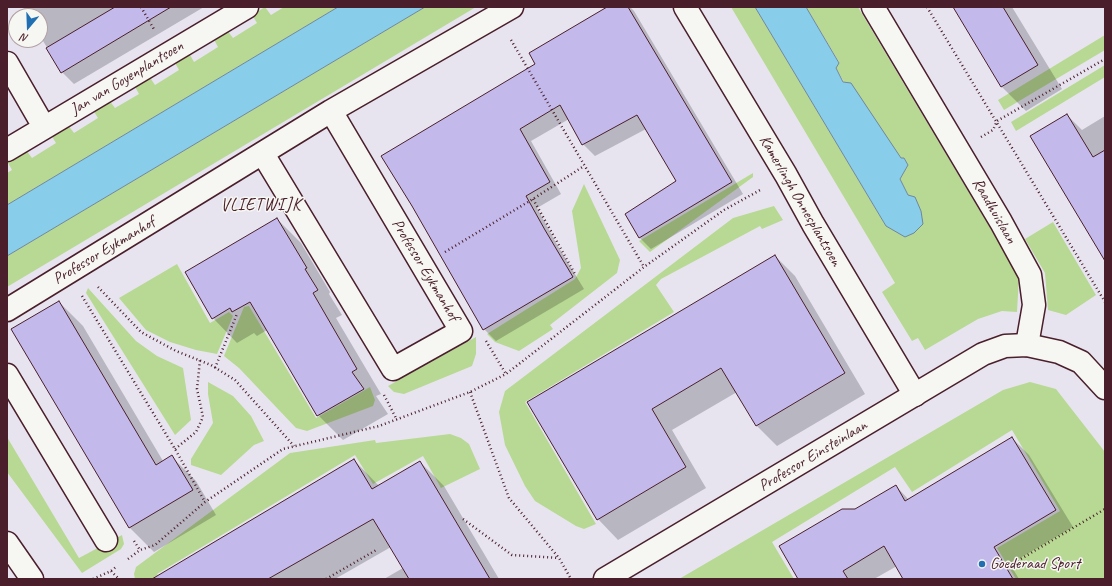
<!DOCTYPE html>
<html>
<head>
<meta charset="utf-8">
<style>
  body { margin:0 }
  #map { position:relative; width:1112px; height:586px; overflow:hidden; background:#e7e4f0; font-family:Caveat,sans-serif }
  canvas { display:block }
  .frame { position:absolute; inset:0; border:8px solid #4a1f2b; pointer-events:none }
  .north { position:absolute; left:8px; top:8px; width:40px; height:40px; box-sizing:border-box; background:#f6f6f2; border:1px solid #b1a0a2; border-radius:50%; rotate:199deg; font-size:11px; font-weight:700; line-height:16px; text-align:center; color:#4a1f2b }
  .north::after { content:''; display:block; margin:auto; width:14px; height:18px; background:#1f6fb2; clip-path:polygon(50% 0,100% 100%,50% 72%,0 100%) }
</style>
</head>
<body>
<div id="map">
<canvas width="1112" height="586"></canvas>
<div class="frame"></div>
<div class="north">N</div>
</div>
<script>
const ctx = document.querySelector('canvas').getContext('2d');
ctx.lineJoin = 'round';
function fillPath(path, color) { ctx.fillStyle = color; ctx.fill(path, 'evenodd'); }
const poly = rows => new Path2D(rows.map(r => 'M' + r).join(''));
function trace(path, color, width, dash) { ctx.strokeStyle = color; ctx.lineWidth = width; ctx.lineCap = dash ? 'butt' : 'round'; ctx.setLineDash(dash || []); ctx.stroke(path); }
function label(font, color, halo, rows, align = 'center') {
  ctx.font = font + ' Caveat,sans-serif'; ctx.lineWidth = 3; ctx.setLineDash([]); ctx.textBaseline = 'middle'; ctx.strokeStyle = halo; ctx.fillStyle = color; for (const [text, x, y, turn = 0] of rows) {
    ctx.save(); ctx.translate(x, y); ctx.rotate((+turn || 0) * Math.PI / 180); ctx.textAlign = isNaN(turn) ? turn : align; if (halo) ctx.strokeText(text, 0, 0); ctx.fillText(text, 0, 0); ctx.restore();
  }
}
fillPath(poly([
  [265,7,271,15,284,7,338,7,7,205,7,173,12,170,7,161,26,150,32,158,56,143,51,135,68,125,74,133,98,118,93,110,109,100,115,108,139,94,134,85,149,76,155,85,179,70,174,61,189,53,194,62,218,47,213,38,227,30,233,38,257,23,252,15],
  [425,7,476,7,7,287,7,256],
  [731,7,755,7,886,226,908,195,900,179,908,165,904,158,901,158,844,82,836,68,839,62,806,7,858,7,1019,276,1017,312,1002,311,978,319,925,350,918,338,912,341,882,292,895,283],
  [1105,35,1105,50,1004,110,998,100],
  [1105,65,1105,77,1016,131,1011,122],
  [753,173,753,177,650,252,639,241],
  [584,184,620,260,617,273,550,325,553,329,519,351,495,342,487,334,575,279,581,268,572,211],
  [774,206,783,220,762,229,760,226,661,279,656,285,674,312,525,402,596,524,584,529,576,526,535,501,525,486,505,445,499,412,505,391,733,218],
  [1053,222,1096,295,1066,315,1048,310,1045,273,1025,239],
  [177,264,210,323,229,312,233,316,217,354,196,350,170,342,146,330,119,298],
  [88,288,136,341,157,356,183,368,191,420,175,435,86,293],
  [249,306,316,418,370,387,375,400,373,406,307,431,296,428,239,368,224,356,244,307],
  [476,337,476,354,472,366,404,394,394,392,388,386],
  [208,382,233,396,251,416,264,441,254,445,221,475,191,465,191,459,213,423,208,394],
  [1030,382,1056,389,1105,452,1105,579,1016,579,997,548,1060,511,1012,430,912,492,895,467,772,542,794,579,679,579,1003,390],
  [450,434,461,438,469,444,480,469,441,488,423,456,373,484,355,455,157,574,160,579,135,579,134,574,136,567,290,453,375,440,376,443],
  [7,437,79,558,122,535,124,544,121,549,82,573,7,472]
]), '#b8d993');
const water = poly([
  [338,7,425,7,7,256,7,205,338,7],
  [755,7,806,7,839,63,836,68,843,82,851,83,901,158,904,158,908,165,900,179,908,195,915,197,921,211,923,224,914,233,905,237,886,226,755,7]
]);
fillPath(water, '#88cde9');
trace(water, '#6f879d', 1);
fillPath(poly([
  [23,7,204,7,74,84,62,72,40,36,40,16,28,16],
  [609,7,630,7,634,11,743,194,651,249,639,237,678,182,646,129,595,156,583,144,569,119,531,141,561,194,537,208,556,243,584,289,496,341,484,329,413,205,537,65],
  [955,7,1012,7,1062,89,1026,111,1002,87],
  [1067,115,1082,130,1105,116,1105,259],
  [277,219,301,243,330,292,329,294,342,315,336,318,381,394,376,396,388,414,343,440,318,415,267,330,257,336,254,333,237,343,213,318],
  [775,256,795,276,865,394,777,446,757,426,737,392,672,430,706,488,618,540,598,519,529,402],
  [59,302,83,326,163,461,171,456,196,481,216,515,154,552,130,528,13,329],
  [1012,438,1029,455,1073,527,1010,564,1019,579,905,579,897,566,874,579,800,579,855,510,896,486,909,500],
  [354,460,379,486,420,462,444,486,499,579,384,579,403,568,391,547,335,579,164,579]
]), '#0003');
const building = poly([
  [115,7,171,7,61,73,46,48,115,7],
  [607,7,628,7,732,182,639,238,625,214,676,181,637,115,582,145,560,105,520,129,550,182,526,196,545,230,573,277,483,330,412,206,381,156,535,64,529,53,607,7],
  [953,7,1003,7,1038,65,1001,87,953,7],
  [1067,114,1093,157,1105,150,1105,261,1030,136,1067,114],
  [277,218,307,268,305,269,318,290,313,293,357,369,352,372,364,389,317,416,250,302,232,312,230,308,212,319,185,272,277,218],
  [775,255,845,373,756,426,721,368,652,409,686,467,597,520,527,402,775,255],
  [59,301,156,465,172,455,193,490,129,528,11,329,59,301],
  [1012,437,1056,510,994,547,1013,579,903,579,884,546,843,571,848,579,798,579,779,546,842,509,855,509,896,485,905,501,1012,437],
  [354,459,372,489,420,461,490,579,409,579,373,519,268,579,152,579,354,459]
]);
fillPath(building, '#c3b9eb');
trace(building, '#4a1f2b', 1);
const minor = poly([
  [685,7,786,175,813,224,915,395],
  [873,7,1001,222,1030,275,1034,305,1027,345],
  [7,63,44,127],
  [7,150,247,7],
  [263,154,393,369,461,331,331,111],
  [7,310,331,111,512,7],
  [7,375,106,540],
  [7,543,32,579]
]);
const tertiary = poly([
  [605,579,983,354,1005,346,1027,345,1059,352,1081,362,1105,388]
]);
trace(minor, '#4a1f2b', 25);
trace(tertiary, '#4a1f2b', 25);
trace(poly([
  [141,7,155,31],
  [927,7,1105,302],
  [511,40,644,267],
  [981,137,993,130,997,121,1105,59],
  [533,199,575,274],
  [445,252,533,199,584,166],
  [98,287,141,332,176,351,211,365,235,380,294,446],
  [82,296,175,449,205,502],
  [486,341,506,374],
  [215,368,237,314],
  [470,392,509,498,559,558,571,579],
  [384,395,397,420],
  [175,449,196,432,203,417,197,389,200,360],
  [463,519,512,555,558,558],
  [134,541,140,550],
  [128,559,140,550,155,545,205,502,283,449,379,426,470,392,506,374,644,267,724,210,762,189],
  [1014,563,1105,509],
  [111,571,119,579],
  [93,579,111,571,117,566],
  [326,579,378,549]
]), '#4a1f2b', 2.5, [1, 3]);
trace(minor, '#f6f6f2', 22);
trace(tertiary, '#f6f6f2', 22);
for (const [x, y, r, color] of [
  [982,564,4,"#1f6fb2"]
]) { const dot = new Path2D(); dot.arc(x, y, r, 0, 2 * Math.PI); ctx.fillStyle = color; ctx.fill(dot); trace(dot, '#f6f6f2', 1.5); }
label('16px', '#4a1f2b', '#f6f6f2', [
  ["Jan van Goyenplantsoen",127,78,-31],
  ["Kamerlingh Onnesplantsoen",800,201,60],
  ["Raadhuislaan",994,211,60],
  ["Professor Eykmanhof",104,251,-31],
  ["Professor Eykmanhof",425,270,59],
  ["Professor Einsteinlaan",813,456,-31]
]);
label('16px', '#4a1f2b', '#f6f6f2', [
  ["Goederaad Sport",990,564]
], 'left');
ctx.letterSpacing = '1px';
label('17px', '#4a1f2b', '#f6f6f2', [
  ["VLIETWIJK",261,206]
]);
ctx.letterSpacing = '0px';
</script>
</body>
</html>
